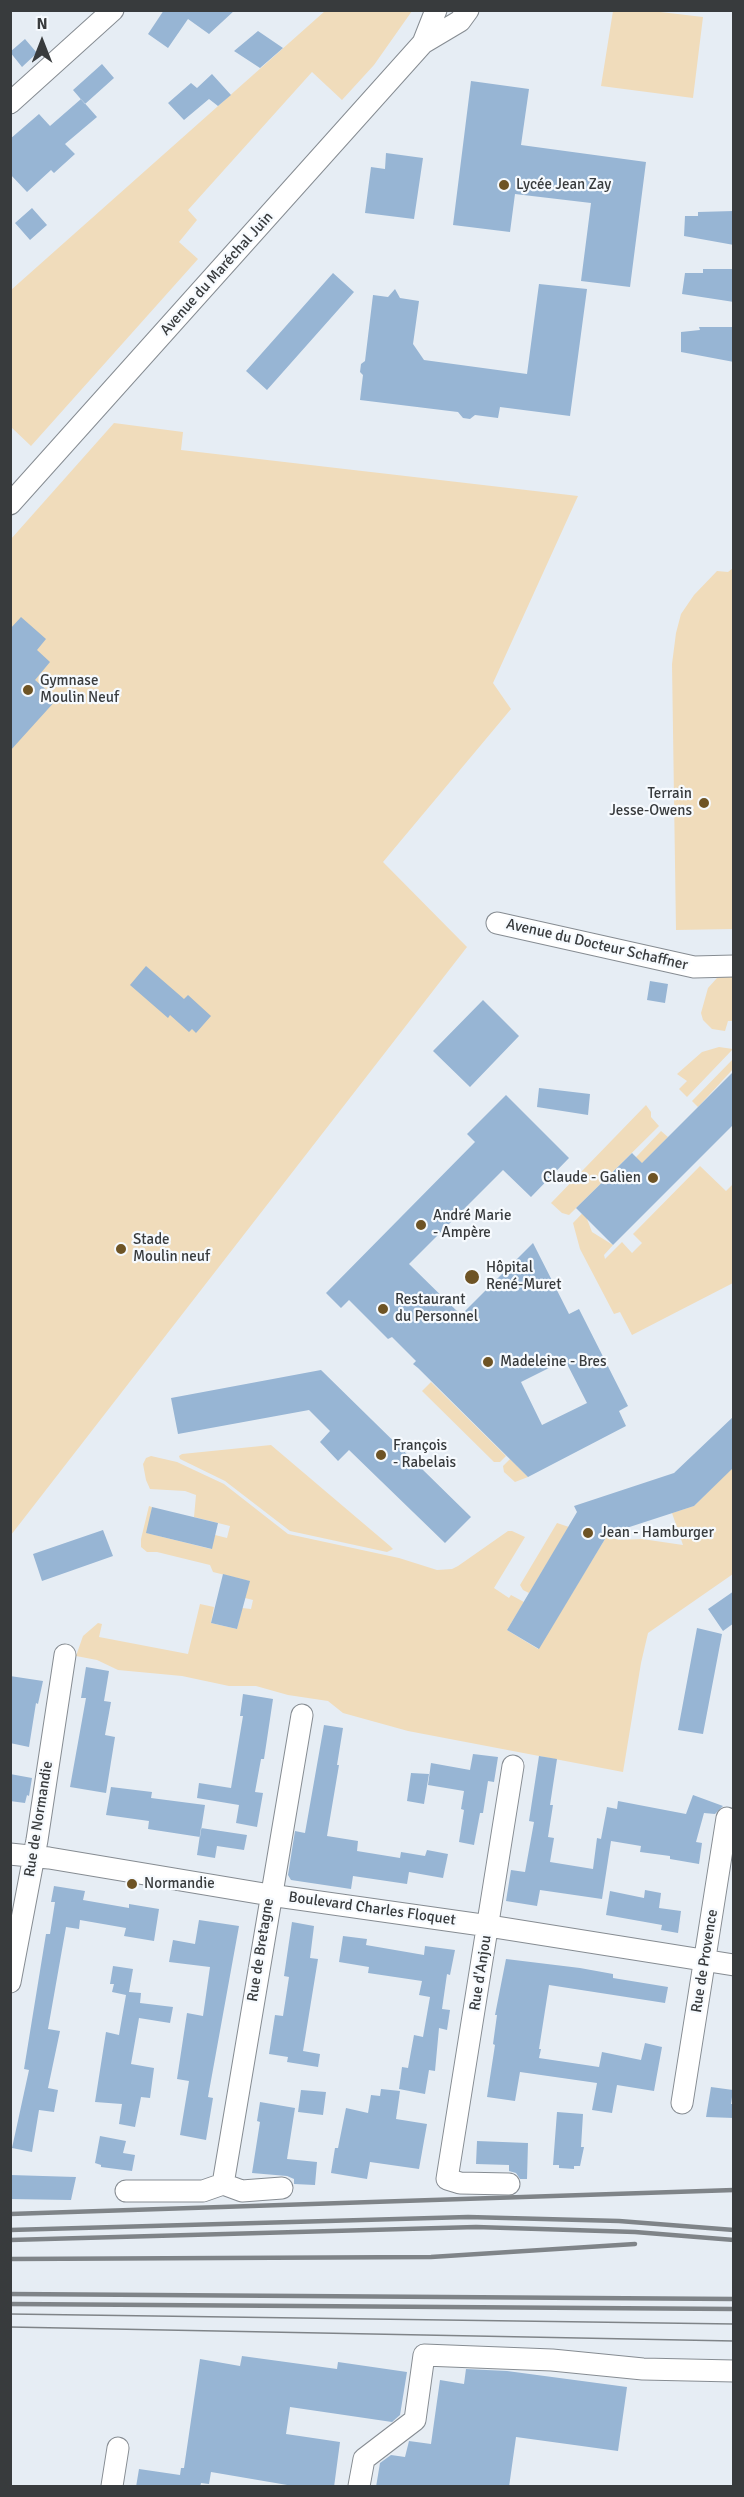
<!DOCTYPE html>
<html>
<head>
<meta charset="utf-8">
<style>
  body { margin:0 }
  #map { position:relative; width:744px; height:2497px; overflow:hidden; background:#e6edf4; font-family:Signika,sans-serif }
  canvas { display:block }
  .frame { position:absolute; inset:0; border:12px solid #383b3d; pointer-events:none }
  .north { position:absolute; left:12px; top:12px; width:60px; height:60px; -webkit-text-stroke:4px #f6fafe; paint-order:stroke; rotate:0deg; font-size:16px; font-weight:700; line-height:24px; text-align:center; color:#383b3d }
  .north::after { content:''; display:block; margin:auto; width:21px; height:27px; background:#383b3d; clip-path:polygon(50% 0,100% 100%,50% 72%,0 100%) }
</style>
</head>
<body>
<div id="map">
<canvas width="744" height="2497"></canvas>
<div class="frame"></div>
<div class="north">N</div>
</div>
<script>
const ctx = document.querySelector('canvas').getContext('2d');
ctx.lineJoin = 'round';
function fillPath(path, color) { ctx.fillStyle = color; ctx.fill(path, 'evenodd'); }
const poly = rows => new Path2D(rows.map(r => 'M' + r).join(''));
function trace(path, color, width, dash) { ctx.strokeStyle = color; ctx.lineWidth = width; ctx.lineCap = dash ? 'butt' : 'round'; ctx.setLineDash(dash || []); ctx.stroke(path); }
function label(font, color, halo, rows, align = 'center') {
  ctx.font = font + ' Signika,sans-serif'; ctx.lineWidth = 4.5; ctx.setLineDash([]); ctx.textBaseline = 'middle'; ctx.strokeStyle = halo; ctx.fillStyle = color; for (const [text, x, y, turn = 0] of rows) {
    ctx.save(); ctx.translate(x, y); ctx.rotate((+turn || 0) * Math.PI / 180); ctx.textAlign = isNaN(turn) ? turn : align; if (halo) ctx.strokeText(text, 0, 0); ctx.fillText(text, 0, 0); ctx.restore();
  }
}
fillPath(poly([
  [325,11,412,11,374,65,342,100,312,72,188,210,197,220,179,242,198,259,31,446,11,427,11,290],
  [613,11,652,11,703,17,693,98,601,86],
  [114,423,183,432,181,450,578,496,493,683,511,709,383,862,467,947,11,1535,11,539],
  [733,568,733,929,676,930,672,664,676,633,681,614,694,595,717,571,728,572],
  [733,971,733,1021,728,1021,725,1031,712,1029,703,1020,701,1013,708,988,717,978],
  [719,1047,733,1049,687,1097,679,1089,687,1081,677,1074,702,1052],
  [733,1059,733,1069,698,1107,692,1101],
  [646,1105,651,1112,651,1117,659,1126,569,1215,562,1213,551,1203],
  [661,1131,668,1137,587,1219,592,1232,613,1245,604,1255,605,1259,622,1242,632,1253,642,1243,633,1234,700,1166,726,1191,733,1184,733,1283,632,1335,620,1312,614,1314,580,1249,573,1223],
  [431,1382,506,1456,500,1462,494,1462,422,1391],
  [271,1445,390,1546,393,1549,387,1552,290,1531,225,1481,180,1459,179,1456,182,1454],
  [151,1456,177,1462,224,1484,288,1534,399,1558,437,1570,452,1569,458,1566,508,1531,512,1531,525,1537,494,1588,509,1598,511,1595,524,1602,507,1630,538,1649,608,1534,615,1532,618,1540,642,1539,683,1545,672,1513,694,1506,733,1467,733,1574,648,1633,641,1663,623,1772,408,1731,343,1713,328,1701,288,1695,256,1686,229,1686,182,1676,118,1670,97,1660,76,1656,83,1636,98,1623,102,1624,99,1637,188,1654,200,1604,214,1607,211,1623,237,1629,242,1608,251,1609,253,1600,245,1598,249,1581,213,1572,210,1565,157,1552,147,1552,141,1547,141,1539,149,1506,152,1507,147,1533,211,1549,215,1535,227,1538,230,1526,194,1517,196,1495,185,1491,150,1489,146,1480,143,1464,146,1458],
  [510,1459,528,1477,515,1482,504,1472,503,1466],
  [557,1523,569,1527,529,1593,523,1590,520,1585]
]), '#f0dcbb');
fillPath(poly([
  [164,10,235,10,209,34,188,19,168,48,148,34],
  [258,31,283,48,260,68,234,51],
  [25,39,37,53,22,67,10,52],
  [102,64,114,78,85,104,73,90],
  [212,74,231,95,218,106,209,99,184,120,168,103,191,83,197,88],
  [471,81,529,89,521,145,646,162,630,287,581,281,591,203,515,194,510,232,453,225],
  [81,99,97,117,65,144,75,154,54,173,51,170,27,192,10,174,10,139,39,114,50,126],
  [386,153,423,158,414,219,365,213,371,167,385,169],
  [32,208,47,225,30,240,15,223],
  [734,211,734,245,684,236,685,216,698,216,698,212],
  [703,269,734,269,734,302,682,294,685,273,703,273],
  [333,273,354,292,267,390,246,371],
  [539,284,587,289,570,416,500,407,498,418,475,415,470,419,463,418,458,412,360,400,363,375,360,372,361,364,365,361,373,295,388,297,395,289,400,298,419,301,413,344,424,360,527,374],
  [699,327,734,327,734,362,681,352,681,332,700,330],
  [21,617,46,639,37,650,50,662,35,680,57,699,10,751,10,629],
  [146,966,184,999,188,995,211,1016,196,1033,192,1029,189,1032,170,1015,168,1018,130,985],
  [650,981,668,984,665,1003,647,1000],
  [483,1000,519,1036,470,1087,433,1051],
  [734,1071,734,1124,613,1245,576,1208,632,1153,642,1163],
  [539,1088,590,1094,588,1115,537,1107],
  [506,1095,569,1158,531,1197,503,1170,409,1264,461,1315,533,1243,569,1314,579,1309,628,1406,619,1411,626,1426,528,1477,418,1368,413,1364,416,1361,392,1337,388,1339,349,1300,341,1308,326,1293,475,1142,467,1134],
  [565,1360,587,1403,542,1425,521,1382],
  [321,1370,471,1517,445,1543,349,1450,338,1461,320,1442,330,1431,309,1410,178,1434,171,1398],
  [734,1416,734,1467,694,1506,608,1534,539,1649,507,1630,577,1512,574,1506,674,1473],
  [152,1507,218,1523,212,1549,146,1533],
  [103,1530,113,1556,42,1581,33,1554],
  [223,1574,250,1581,237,1629,211,1623],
  [734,1591,734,1623,723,1631,708,1609],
  [697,1628,722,1634,703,1734,678,1730],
  [86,1667,109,1671,104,1701,111,1702,105,1735,115,1737,106,1793,70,1787,86,1698,81,1698],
  [10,1676,43,1681,38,1704,36,1703,29,1747,10,1743],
  [243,1694,273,1699,264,1759,261,1759,255,1792,263,1793,257,1827,236,1823,239,1805,197,1798,199,1783,231,1788,243,1716,240,1716],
  [324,1725,343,1728,337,1765,339,1765,327,1836,358,1841,357,1851,400,1858,401,1852,425,1856,427,1850,448,1854,443,1878,409,1872,407,1884,353,1876,351,1889,291,1880,288,1875,295,1831,305,1833],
  [473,1754,498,1757,494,1782,488,1781,483,1813,480,1813,474,1845,459,1842,464,1810,461,1809,464,1791,428,1785,431,1763,470,1770],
  [539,1756,557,1759,550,1805,553,1805,548,1837,554,1838,550,1862,593,1869,597,1838,601,1839,607,1807,617,1809,618,1801,686,1814,693,1795,723,1806,715,1814,704,1813,696,1842,702,1843,699,1864,670,1859,670,1856,640,1852,641,1846,611,1841,602,1899,540,1890,537,1906,506,1901,511,1870,525,1872,534,1822,529,1821],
  [411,1773,429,1774,424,1804,407,1801],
  [10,1774,32,1778,29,1796,27,1795,25,1803,10,1801],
  [111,1787,152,1792,151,1798,205,1805,200,1837,148,1829,149,1821,106,1815],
  [201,1828,247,1835,244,1850,217,1846,215,1858,197,1855],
  [54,1886,85,1891,83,1900,129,1908,129,1904,159,1909,154,1941,124,1936,126,1928,80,1920,79,1929,66,1927,48,2029,60,2031,48,2088,58,2090,54,2112,39,2110,32,2152,12,2148,29,2070,24,2069,46,1934,50,1934,55,1902,51,1902],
  [645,1890,661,1893,659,1908,681,1911,678,1933,661,1930,662,1925,606,1915,610,1891,644,1898],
  [199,1920,239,1926,208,2097,213,2098,206,2140,180,2135,189,2081,177,2079,187,2013,203,2016,210,1967,169,1962,173,1940,195,1944],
  [292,1922,314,1926,310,1958,318,1959,303,2051,320,2054,318,2067,287,2062,288,2057,269,2054,275,2015,283,2016,289,1977,284,1976],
  [343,1936,367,1939,366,1945,424,1955,425,1946,455,1950,450,1975,447,1974,442,2009,450,2010,447,2030,439,2028,435,2071,429,2070,425,2094,399,2089,402,2067,408,2068,414,2035,423,2037,430,1997,419,1995,422,1981,368,1973,369,1967,339,1962],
  [506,1959,580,1968,613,1974,613,1978,668,1987,665,2003,549,1985,539,2049,541,2049,539,2058,599,2067,602,2052,641,2060,645,2043,662,2047,654,2091,617,2085,612,2113,592,2110,597,2083,520,2072,515,2101,487,2097,495,2045,493,2044,497,2015,495,2015],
  [113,1966,133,1969,129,1992,141,1993,140,2003,173,2007,170,2023,139,2018,131,2064,154,2068,150,2098,141,2097,135,2127,119,2124,122,2104,95,2102,106,2032,119,2035,126,1995,112,1992,114,1984,110,1984],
  [711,2087,733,2090,731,2104,734,2104,734,2118,706,2117],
  [381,2089,400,2091,396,2119,427,2124,419,2169,370,2162,367,2179,331,2173,335,2148,338,2148,346,2108,368,2113,371,2095,380,2096],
  [301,2090,326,2092,323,2115,298,2112],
  [260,2102,295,2108,287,2159,317,2162,315,2185,294,2184,294,2179,287,2176,252,2173,260,2122,257,2121],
  [557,2112,583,2114,581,2147,584,2147,580,2166,574,2166,574,2169,559,2168,559,2165,553,2165],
  [100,2136,126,2141,123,2153,135,2155,132,2171,101,2167,101,2165,95,2163],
  [477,2141,528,2143,527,2179,520,2179,516,2173,509,2171,509,2165,476,2164],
  [10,2175,76,2177,71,2200,10,2199],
  [242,2356,337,2369,338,2362,407,2372,400,2415,392,2422,290,2407,286,2434,340,2442,334,2487,299,2487,211,2472,209,2484,201,2483,200,2487,136,2487,139,2469,180,2475,181,2468,184,2468,200,2359,240,2366],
  [466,2369,507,2371,627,2387,618,2451,516,2437,509,2487,376,2487,380,2463,391,2455,405,2457,409,2441,431,2444,440,2380,464,2384]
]), '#97b5d4');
const minor = poly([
  [423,43,436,10],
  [10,103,113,10],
  [10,504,423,43,460,21,468,10],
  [497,923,694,967,734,966],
  [10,1854,49,1858,270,1895,489,1926,734,1965],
  [10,1982,37,1840,65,1655],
  [682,2103,727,1818],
  [223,2184,302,1715],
  [509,2184,460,2183,447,2179,513,1766],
  [126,2191,203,2191,223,2184,242,2191,282,2188],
  [112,2486,118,2448],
  [359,2486,364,2459,415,2420,424,2355,552,2360,643,2369,734,2371]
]);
trace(minor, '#868c92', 23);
trace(minor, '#fff', 21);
trace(poly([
  [10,2314,734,2324],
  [10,2327,734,2341]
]), '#7f8488', 1.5);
trace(poly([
  [10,2214,734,2190],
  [10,2230,468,2217,619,2221,734,2230],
  [10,2240,476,2227,635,2232,734,2240],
  [10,2259,431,2257,635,2244],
  [10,2294,734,2299],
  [10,2304,734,2309]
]), '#7f8488', 4.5);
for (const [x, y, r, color] of [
  [504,185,6,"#6e5425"],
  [28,690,6,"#6e5425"],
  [704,803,6,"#6e5425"],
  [653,1178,6,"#6e5425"],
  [421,1225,6,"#6e5425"],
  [121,1249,6,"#6e5425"],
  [472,1277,8,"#6e5425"],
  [383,1309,6,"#6e5425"],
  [488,1362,6,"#6e5425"],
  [381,1455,6,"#6e5425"],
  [588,1533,6,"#6e5425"],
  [132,1884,6,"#6e5425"]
]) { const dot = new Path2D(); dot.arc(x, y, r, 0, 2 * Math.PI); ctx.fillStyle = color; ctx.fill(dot); trace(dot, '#f6fafe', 2); }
label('15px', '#383b3d', '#f6fafe', [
  ["Lycée Jean Zay",516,185],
  ["Gymnase",40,681],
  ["Moulin Neuf",40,698],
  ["Terrain",692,794,"right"],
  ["Jesse-Owens",692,811,"right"],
  ["Claude - Galien",641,1178,"right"],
  ["André Marie",433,1216],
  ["- Ampère",433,1233],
  ["Stade",133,1240],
  ["Moulin neuf",133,1257],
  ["Hôpital",486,1268],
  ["René-Muret",486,1285],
  ["Restaurant",395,1300],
  ["du Personnel",395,1317],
  ["Madeleine - Bres",500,1362],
  ["François",393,1446],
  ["- Rabelais",393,1463],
  ["Jean - Hamburger",600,1533],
  ["Normandie",144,1884]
], 'left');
label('15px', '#383b3d', '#f6fafe', [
  ["Avenue du Maréchal Juin",217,274,-48],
  ["Avenue du Docteur Schaffner",597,945,13],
  ["Rue de Normandie",39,1819,-81],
  ["Boulevard Charles Floquet",372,1909,8],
  ["Rue de Bretagne",261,1950,-81],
  ["Rue de Provence",705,1961,-81],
  ["Rue d'Anjou",481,1973,-81]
]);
</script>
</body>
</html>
